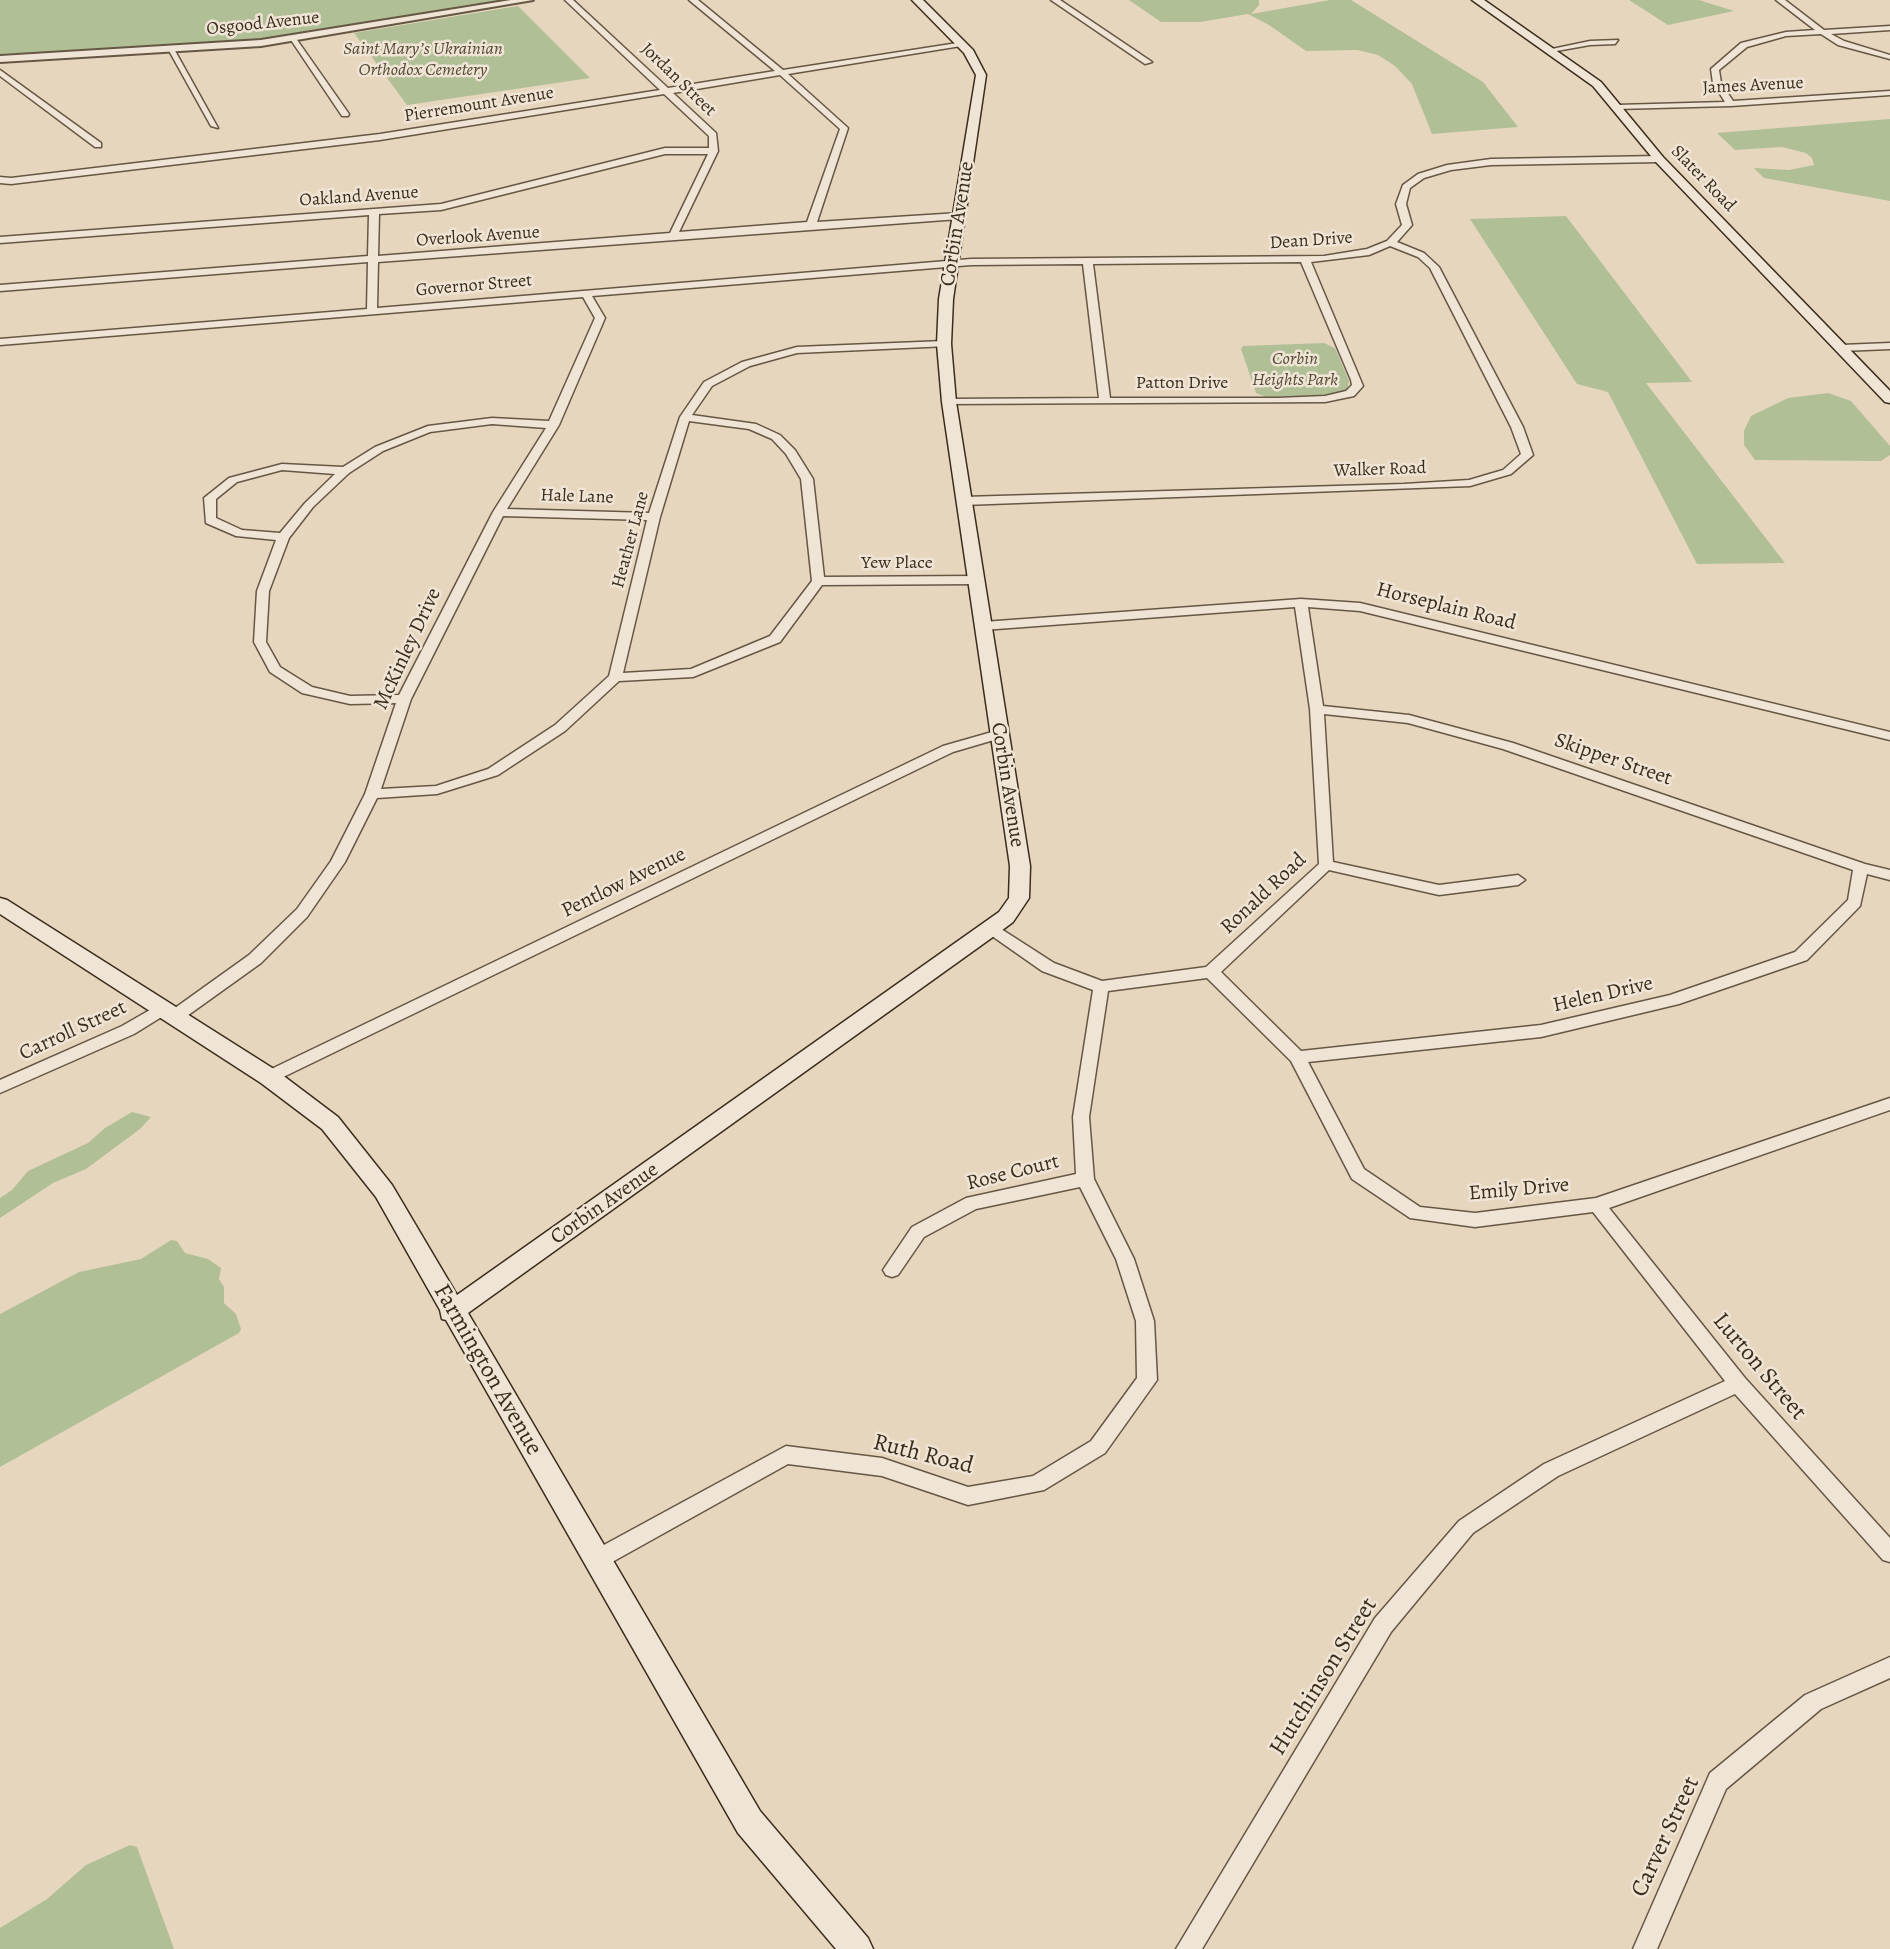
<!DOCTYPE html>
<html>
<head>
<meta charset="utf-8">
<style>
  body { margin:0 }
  canvas { display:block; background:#e7d6be }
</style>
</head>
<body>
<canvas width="1890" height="1949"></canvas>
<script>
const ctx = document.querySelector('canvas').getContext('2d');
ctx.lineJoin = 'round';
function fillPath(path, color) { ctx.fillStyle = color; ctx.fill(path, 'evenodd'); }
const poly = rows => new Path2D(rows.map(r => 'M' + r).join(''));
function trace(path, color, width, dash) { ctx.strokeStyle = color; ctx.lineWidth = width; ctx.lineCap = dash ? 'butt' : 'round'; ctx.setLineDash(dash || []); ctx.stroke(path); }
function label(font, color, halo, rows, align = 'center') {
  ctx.font = font + ' Alegreya,serif'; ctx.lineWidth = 5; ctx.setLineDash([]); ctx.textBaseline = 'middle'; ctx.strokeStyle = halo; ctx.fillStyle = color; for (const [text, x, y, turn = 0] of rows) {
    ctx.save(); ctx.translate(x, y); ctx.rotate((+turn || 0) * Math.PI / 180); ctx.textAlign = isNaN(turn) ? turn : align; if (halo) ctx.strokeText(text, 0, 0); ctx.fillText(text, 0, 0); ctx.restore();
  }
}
fillPath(poly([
  [0,0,511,0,279,38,161,48,0,54],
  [1129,0,1259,0,1259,5,1251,14,1330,0,1351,0,1483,82,1518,127,1432,134,1412,84,1395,66,1378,55,1357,50,1306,51,1269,25,1248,14,1200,22,1161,22],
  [1629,0,1699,0,1734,11,1668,25],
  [518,6,590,78,407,105,354,33],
  [1890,119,1890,201,1764,178,1754,168,1789,170,1814,165,1812,158,1806,153,1782,147,1735,150,1717,133],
  [1566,216,1692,382,1646,383,1785,563,1697,564,1608,392,1577,384,1470,219],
  [1324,343,1335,348,1349,381,1347,390,1329,396,1266,397,1256,393,1241,349,1243,346],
  [1828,393,1851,401,1890,446,1890,455,1881,461,1755,460,1744,445,1744,431,1751,416,1788,398],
  [132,1112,151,1117,140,1129,86,1169,53,1183,0,1218,0,1198,12,1190,28,1171,88,1143,105,1128],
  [171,1240,177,1241,185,1253,208,1259,221,1268,219,1279,224,1287,224,1303,236,1314,241,1329,239,1333,0,1467,0,1314,79,1272,141,1259],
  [130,1845,137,1847,174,1949,0,1949,0,1928,47,1899,86,1865]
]), '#b0bf96');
const minor = poly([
  [565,0,573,0,668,88,775,71,689,0,698,0,783,70,964,42,961,46,788,74,848,128,817,222,959,213,964,216,959,219,378,262,377,308,971,259,1324,256,1367,249,1387,241,1402,225,1396,204,1403,185,1418,174,1447,165,1491,159,1659,156,1663,159,1659,162,1491,165,1451,170,1424,178,1410,188,1406,204,1412,225,1397,242,1424,253,1439,267,1523,427,1533,455,1511,474,1470,486,964,505,958,501,964,497,1404,484,1469,480,1503,470,1521,454,1511,427,1430,268,1418,257,1390,246,1369,255,1311,262,1363,386,1354,396,1325,402,945,404,945,400,949,399,1099,398,1083,264,971,265,592,296,605,318,559,425,507,509,649,513,680,417,704,382,742,362,797,347,944,341,948,342,948,346,797,353,750,366,712,386,692,415,756,424,780,435,795,450,813,479,824,577,976,576,982,580,976,584,822,585,780,642,693,677,619,681,565,731,498,775,437,794,377,798,345,862,307,917,261,963,180,1021,168,1021,166,1017,168,1013,249,955,297,909,331,861,365,794,396,703,350,704,302,693,270,672,254,642,257,591,276,540,236,536,206,523,204,498,229,478,282,464,343,467,375,447,428,426,492,418,549,421,595,318,583,297,0,345,0,339,367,309,368,262,0,291,0,285,368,256,369,215,0,243,0,237,441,204,665,148,709,148,709,136,664,94,380,140,11,184,0,183,0,177,11,178,380,134,660,90,565,0],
  [780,75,840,129,807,222,679,232,718,151,716,133,673,93,780,75],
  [665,154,708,154,670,233,378,256,379,214,441,210,665,154],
  [1301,262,1351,380,1352,385,1346,391,1325,396,1278,398,1110,398,1093,264,1301,262],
  [689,421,749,429,772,439,786,454,801,479,812,581,770,636,691,669,623,673,660,517,689,421],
  [492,424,546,428,493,512,399,695,350,696,312,687,280,667,266,642,269,591,289,538,313,507,349,473,383,451,430,432,492,424],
  [282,470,335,474,305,503,280,533,242,530,216,518,216,499,237,482,282,470],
  [503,516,647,520,609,676,555,725,488,769,436,786,381,789,411,699,503,516],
  [1051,0,1060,0,1152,62,1145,64,1051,0],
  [1776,0,1785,0,1824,30,1890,26,1890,30,1831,34,1844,41,1890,55,1890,59,1838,45,1821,34,1786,36,1747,47,1719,70,1721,83,1733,101,1890,91,1890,95,1731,106,1617,109,1613,107,1617,105,1725,102,1713,83,1711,69,1741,43,1786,32,1815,30,1776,0],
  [289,37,295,37,349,114,348,116,342,116,289,37],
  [1618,40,1615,44,1590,45,1551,52,1547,50,1590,41,1618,40],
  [167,47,174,49,218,128,211,126,167,47],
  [0,70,101,143,101,147,95,147,0,76,0,70],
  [1890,343,1890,349,1841,351,1836,348,1841,345,1890,343],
  [1301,599,1360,603,1890,732,1890,740,1360,611,1308,607,1323,706,1409,715,1513,743,1865,864,1890,870,1890,880,1867,874,1860,906,1807,960,1679,1004,1541,1037,1308,1062,1364,1169,1420,1207,1475,1213,1596,1198,1890,1098,1890,1110,1609,1208,1745,1378,1890,1538,1890,1562,1883,1560,1735,1394,1558,1476,1473,1533,1391,1632,1202,1949,1176,1949,1375,1618,1459,1521,1544,1464,1725,1381,1593,1212,1475,1227,1410,1218,1352,1179,1291,1061,1207,978,1108,991,1089,1117,1094,1179,1134,1259,1154,1321,1157,1380,1105,1453,1044,1490,968,1505,882,1476,788,1464,605,1566,598,1568,591,1566,588,1559,591,1552,786,1446,882,1458,968,1487,1033,1476,1091,1441,1137,1378,1136,1321,1116,1259,1080,1187,976,1209,924,1237,898,1275,892,1277,886,1275,883,1270,912,1227,966,1198,1076,1174,1073,1117,1093,990,1042,971,982,929,985,925,995,925,1054,963,1102,981,1206,967,1319,864,1310,709,1295,607,983,630,977,626,983,622,1301,599],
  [1324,714,1408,723,1503,749,1853,870,1848,900,1795,952,1670,995,1541,1025,1301,1051,1221,972,1329,870,1439,895,1518,885,1525,880,1518,875,1439,885,1333,862,1324,714],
  [999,730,1006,734,1004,737,953,752,275,1081,263,1081,261,1077,263,1073,943,746,999,730],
  [162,1003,168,1005,170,1009,168,1013,134,1034,0,1093,0,1080,122,1026,162,1003],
  [1890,1657,1890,1678,1821,1709,1726,1789,1657,1949,1633,1949,1710,1773,1805,1695,1890,1657]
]);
const tertiary = poly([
  [511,0,533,0,261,46,0,62,0,56,261,40,511,0]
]);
const secondary = poly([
  [912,0,923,0,973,50,986,75,953,299,951,344,956,402,1030,866,1029,898,1013,922,997,934,468,1313,760,1811,868,1938,873,1949,836,1949,738,1833,446,1320,442,1319,440,1310,376,1197,322,1129,261,1083,0,914,0,898,7,900,277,1071,338,1117,392,1185,457,1295,999,912,1009,898,1010,866,942,402,937,344,939,299,976,75,964,53,912,0],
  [1472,0,1484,0,1601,82,1663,157,1890,391,1890,403,1885,402,1655,161,1593,86,1472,0]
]);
trace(minor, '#665744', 3);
trace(tertiary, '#665744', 4);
trace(secondary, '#3b2d1b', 3);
fillPath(minor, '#efe4d5');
fillPath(tertiary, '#efe4d5');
fillPath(secondary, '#efe4d5');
label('18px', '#3b2d1b', '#efe4d5', [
  ["Osgood Avenue",263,24,-6],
  ["Jordan Street",678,80,44],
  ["James Avenue",1753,86,-3],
  ["Pierremount Avenue",479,105,-9],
  ["Slater Road",1703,179,46],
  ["Oakland Avenue",359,197,-4],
  ["Overlook Avenue",478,237,-4],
  ["Dean Drive",1311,241,-4],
  ["Governor Street",474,286,-5],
  ["Patton Drive",1182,384],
  ["Walker Road",1380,470,-2],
  ["Hale Lane",577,497,2],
  ["Heather Lane",631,540,-75],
  ["Yew Place",897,564]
]);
label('italic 18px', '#524a34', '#efe4d5', [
  ["Saint Mary’s Ukrainian",423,50],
  ["Orthodox Cemetery",423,71],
  ["Corbin",1295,360],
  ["Heights Park",1295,381]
]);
label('21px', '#3b2d1b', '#efe4d5', [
  ["Corbin Avenue",958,224,-81],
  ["Horseplain Road",1446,607,14],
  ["McKinley Drive",408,649,-65],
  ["Skipper Street",1613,760,19],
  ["Corbin Avenue",1007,785,81],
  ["Pentlow Avenue",624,883,-26],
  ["Ronald Road",1264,894,-43],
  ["Helen Drive",1603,995,-13],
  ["Carroll Street",73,1031,-25],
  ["Rose Court",1013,1173,-14],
  ["Emily Drive",1519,1190,-5],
  ["Corbin Avenue",605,1204,-35]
]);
label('24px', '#3b2d1b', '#efe4d5', [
  ["Lurton Street",1759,1367,50],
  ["Farmington Avenue",487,1370,60],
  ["Ruth Road",923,1455,14],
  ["Hutchinson Street",1324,1677,-58],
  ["Carver Street",1666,1837,-65]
]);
</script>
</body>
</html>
